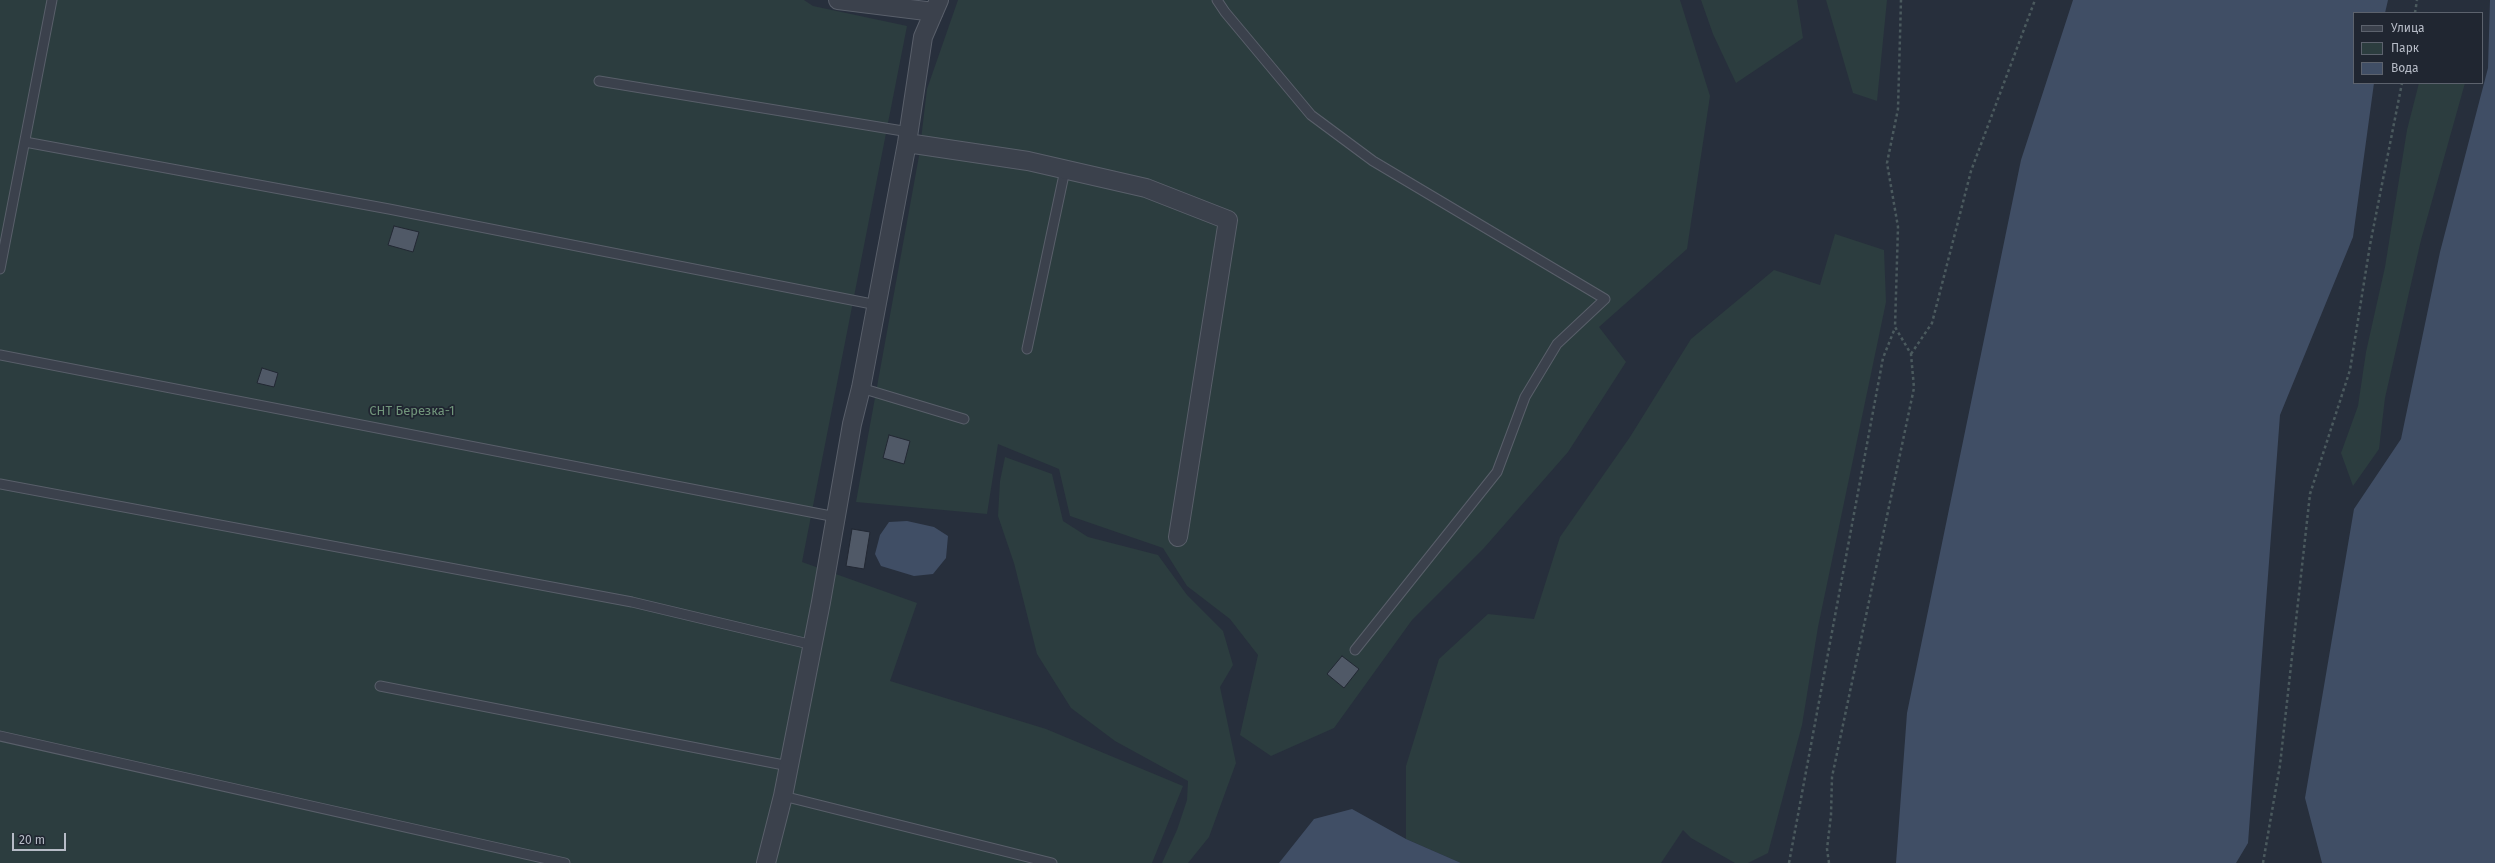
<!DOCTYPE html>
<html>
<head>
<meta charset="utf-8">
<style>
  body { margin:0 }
  #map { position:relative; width:2495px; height:863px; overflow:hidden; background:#272f3c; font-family:"Fira Sans",sans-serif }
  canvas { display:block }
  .legend { position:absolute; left:2353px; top:12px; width:130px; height:72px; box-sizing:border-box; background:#202631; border:1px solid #5c626d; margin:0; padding:5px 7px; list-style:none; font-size:12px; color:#b7bcc7 }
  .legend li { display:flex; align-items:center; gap:8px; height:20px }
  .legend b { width:20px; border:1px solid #5c626d }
  .scale { position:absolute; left:12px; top:833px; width:54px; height:18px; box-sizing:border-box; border:2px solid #b7bcc7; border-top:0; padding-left:5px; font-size:12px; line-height:14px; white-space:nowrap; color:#b7bcc7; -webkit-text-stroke:3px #202631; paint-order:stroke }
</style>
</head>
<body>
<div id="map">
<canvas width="2495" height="863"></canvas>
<ul class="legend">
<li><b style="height:5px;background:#3b414c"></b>Улица</li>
<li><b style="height:11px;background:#2c3d3f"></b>Парк</li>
<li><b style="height:11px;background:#404e65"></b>Вода</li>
</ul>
<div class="scale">20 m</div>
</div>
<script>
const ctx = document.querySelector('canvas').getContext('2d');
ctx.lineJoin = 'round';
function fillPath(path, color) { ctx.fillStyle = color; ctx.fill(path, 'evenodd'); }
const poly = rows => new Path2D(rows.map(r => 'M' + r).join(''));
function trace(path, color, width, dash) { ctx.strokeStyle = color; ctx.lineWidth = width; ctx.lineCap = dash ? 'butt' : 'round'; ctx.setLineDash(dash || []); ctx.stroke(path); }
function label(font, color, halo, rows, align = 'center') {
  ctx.font = font + ' "Fira Sans",sans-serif'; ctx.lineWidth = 3.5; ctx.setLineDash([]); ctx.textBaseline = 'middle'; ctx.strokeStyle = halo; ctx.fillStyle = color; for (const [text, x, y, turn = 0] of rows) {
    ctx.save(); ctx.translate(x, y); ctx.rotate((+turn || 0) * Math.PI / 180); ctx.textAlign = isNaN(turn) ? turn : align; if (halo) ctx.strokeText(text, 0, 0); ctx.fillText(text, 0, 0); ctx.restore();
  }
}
fillPath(poly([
  [0,0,804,0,813,6,907,26,802,562,917,603,890,681,1046,729,1183,786,1152,863,0,863],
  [958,0,1680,0,1710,96,1687,249,1599,327,1626,362,1568,452,1484,548,1412,620,1334,728,1271,756,1240,735,1258,655,1230,619,1187,586,1163,548,1070,516,1059,469,998,444,987,514,856,502,919,156,927,89],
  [1701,0,1797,0,1803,38,1736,83,1713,34],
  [1826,0,1887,0,1877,101,1853,93],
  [2419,83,2465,83,2421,240,2385,398,2379,449,2353,486,2341,453,2358,406,2366,352,2385,267,2407,130],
  [1835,234,1884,250,1886,302,1818,627,1802,725,1768,853,1748,863,1735,863,1691,838,1683,830,1661,863,1461,863,1406,839,1406,766,1439,659,1488,614,1534,619,1560,537,1630,437,1691,339,1774,270,1820,285],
  [1005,457,1052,474,1063,521,1088,537,1158,555,1187,595,1223,631,1233,665,1220,687,1236,763,1209,837,1188,863,1162,863,1177,830,1187,800,1188,781,1115,741,1071,708,1037,654,1014,563,998,516,1000,481]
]), '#2c3d3f');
fillPath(poly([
  [2073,0,2388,0,2385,13,2354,13,2354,83,2374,83,2353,237,2280,415,2248,843,2236,863,1896,863,1907,713,2021,160],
  [2490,0,2495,0,2495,863,2322,863,2305,798,2354,509,2401,439,2440,252,2488,68],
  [907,521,934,527,948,536,946,558,933,574,914,576,881,566,875,554,880,535,889,522],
  [1352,809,1406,839,1461,863,1279,863,1314,819]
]), '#404e65');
const building = poly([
  [394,226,419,232,413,252,388,245,394,226],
  [262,368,278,373,274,387,257,383,262,368],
  [889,435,910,441,904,464,883,458,889,435],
  [852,529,870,532,864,569,846,566,852,529],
  [1342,656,1359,669,1344,688,1327,674,1342,656]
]);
fillPath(building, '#505967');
trace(building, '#222833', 1);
const service = poly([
  [1217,0,1225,12,1311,115,1373,161,1605,299,1557,344,1525,397,1497,472,1355,650],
  [599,81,909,132],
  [25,142,389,209,877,305],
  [0,269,52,0],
  [1027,349,1065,170],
  [0,355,836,517],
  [861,388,964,419],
  [0,484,632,602,813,645],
  [380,686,789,766],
  [0,736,565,863],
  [783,796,1052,863]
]);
const minor = poly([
  [838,0,934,12],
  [907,143,1028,161,1146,188,1228,220,1178,537],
  [766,863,783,796,821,602,852,424,861,388,907,143,923,37,939,0]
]);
trace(service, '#595f6a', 11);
trace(minor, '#595f6a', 20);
trace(poly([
  [2415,13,2417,0],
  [1911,354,1932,323,1971,171,2035,0],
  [1789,863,1883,358,1895,328],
  [1829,863,1827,849,1831,815,1832,777,1914,388,1911,354,1895,327,1898,227,1887,163,1898,109,1901,0],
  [2263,863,2280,765,2310,494,2350,370,2370,245,2402,83]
]), '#4b5a5e', 2.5, [3, 3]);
trace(service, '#3b414c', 9);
trace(minor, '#3b414c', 18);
label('13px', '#71957b', '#202631', [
  ["СНТ Березка-1",412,411]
]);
</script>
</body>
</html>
